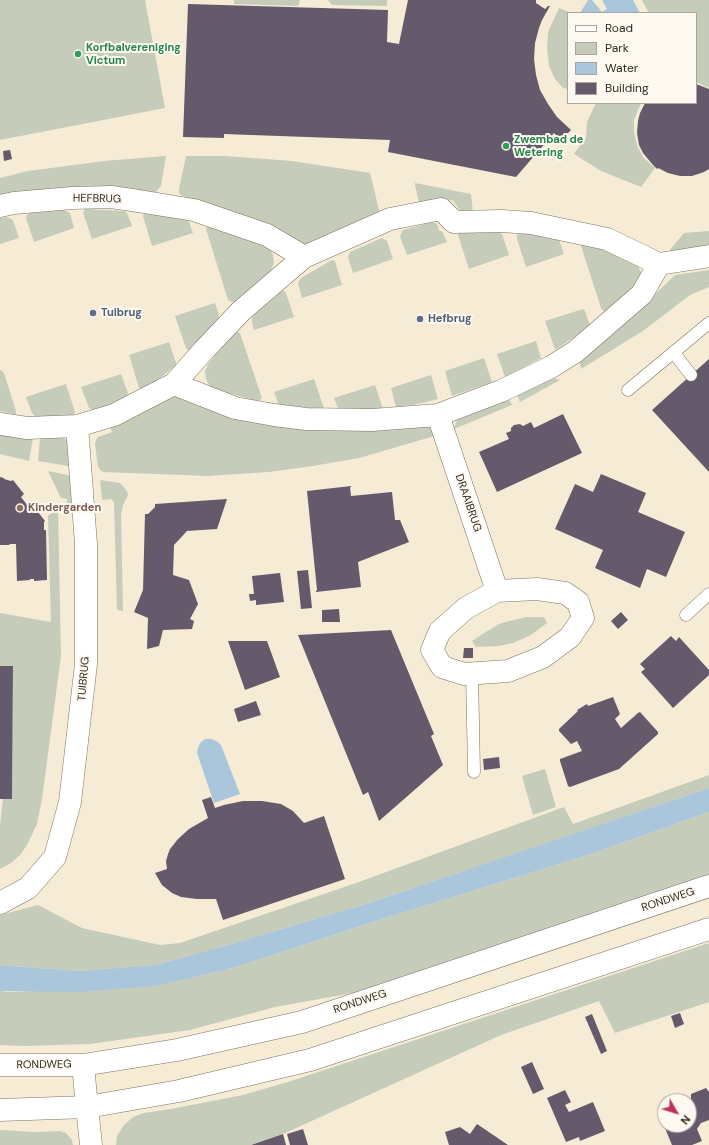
<!DOCTYPE html>
<html>
<head>
<meta charset="utf-8">
<style>
  body { margin:0 }
  #map { position:relative; width:709px; height:1145px; overflow:hidden; background:#f6ebd5; font-family:"DM Sans",sans-serif }
  canvas { display:block }
  .legend { position:absolute; left:567px; top:12px; width:130px; height:92px; box-sizing:border-box; background:#fdf9f0; border:1px solid #aaa69e; margin:0; padding:5px 7px; list-style:none; font-size:12px; color:#2e2a22 }
  .legend li { display:flex; align-items:center; gap:8px; height:20px }
  .legend b { width:20px; border:1px solid #aaa69e }
  .north { position:absolute; left:657px; top:1093px; width:40px; height:40px; box-sizing:border-box; background:#fdf9f0; border:1px solid #aaa69e; border-radius:50%; rotate:129deg; font-size:11px; font-weight:700; line-height:16px; text-align:center; color:#2e2a22 }
  .north::after { content:''; display:block; margin:auto; width:14px; height:18px; background:#c03159; clip-path:polygon(50% 0,100% 100%,50% 72%,0 100%) }
</style>
</head>
<body>
<div id="map">
<canvas width="709" height="1145"></canvas>
<ul class="legend">
<li><b style="height:5px;background:#fff"></b>Road</li>
<li><b style="height:11px;background:#c5ccba"></b>Park</li>
<li><b style="height:11px;background:#aac6da"></b>Water</li>
<li><b style="height:11px;background:#655a6c"></b>Building</li>
</ul>
<div class="north">N</div>
</div>
<script>
const ctx = document.querySelector('canvas').getContext('2d');
ctx.lineJoin = 'round';
function fillPath(path, color) { ctx.fillStyle = color; ctx.fill(path, 'evenodd'); }
const poly = rows => new Path2D(rows.map(r => 'M' + r).join(''));
function trace(path, color, width, dash) { ctx.strokeStyle = color; ctx.lineWidth = width; ctx.lineCap = dash ? 'butt' : 'round'; ctx.setLineDash(dash || []); ctx.stroke(path); }
function label(font, color, halo, rows, align = 'center') {
  ctx.font = font + ' "DM Sans",sans-serif'; ctx.lineWidth = 4; ctx.setLineDash([]); ctx.textBaseline = 'middle'; ctx.strokeStyle = halo; ctx.fillStyle = color; for (const [text, x, y, turn = 0] of rows) {
    ctx.save(); ctx.translate(x, y); ctx.rotate((+turn || 0) * Math.PI / 180); ctx.textAlign = isNaN(turn) ? turn : align; if (halo) ctx.strokeText(text, 0, 0); ctx.fillText(text, 0, 0); ctx.restore();
  }
}
fillPath(poly([
  [0,0,145,0,165,108,0,140],
  [234,0,300,0,298,6,234,4],
  [328,0,387,0,387,6,332,5],
  [642,0,709,0,709,88,696,82,696,13,649,13],
  [559,8,569,12,568,13,567,30,568,39,568,89,563,88,555,79,549,66,547,48,548,32],
  [596,103,641,103,634,120,634,132,637,145,643,157,655,168,641,187,601,171,574,154,586,137,587,122],
  [166,156,161,186,156,192,152,192,152,194,0,199,0,178,28,171,104,161],
  [186,156,225,156,292,161,370,173,381,218,310,247,298,241,186,201,186,197,181,195,179,193,179,189],
  [415,183,471,194,473,213,463,211,459,209,453,200,420,206,415,185],
  [85,209,124,211,127,213,132,226,92,239,83,213],
  [64,210,70,213,74,228,34,242,26,218,27,215,29,213],
  [145,213,186,220,189,222,193,233,152,246,143,216,144,214],
  [7,217,13,220,19,238,0,244,0,218],
  [433,222,436,223,438,226,439,231,442,231,447,242,407,255,400,237,401,234,403,230],
  [207,226,210,226,267,247,271,251,273,255,274,263,271,271,234,302,232,302,228,300,206,229],
  [498,231,502,234,509,255,469,269,458,235,459,233],
  [709,231,709,249,669,251,684,233],
  [522,232,559,240,564,254,526,267,517,239,517,235],
  [382,238,387,241,393,259,353,273,348,257,350,252],
  [582,244,602,248,638,266,641,273,641,280,606,314,601,308,582,249,581,246],
  [332,260,335,261,342,285,302,298,298,283,301,278],
  [709,270,709,287,690,295,643,331,581,369,579,358,642,307,675,275],
  [282,291,284,291,286,293,294,317,254,330,252,323,252,317],
  [215,303,219,315,218,319,191,350,188,350,186,348,175,316],
  [583,309,585,311,590,326,557,349,555,349,545,321],
  [238,332,240,333,262,398,260,400,257,401,214,389,210,386,206,379,205,371,208,364,235,333],
  [536,341,541,358,505,377,497,354],
  [169,342,176,363,176,365,160,378,144,389,139,388,129,355],
  [484,358,492,382,452,396,445,371],
  [0,370,1,370,4,373,16,411,16,414,13,414,0,411],
  [121,374,128,393,127,396,124,399,109,405,93,410,89,408,81,387],
  [554,374,556,379,560,380,520,402,516,393],
  [431,375,438,399,418,404,396,407,391,388],
  [314,379,325,411,279,406,274,392],
  [66,384,75,412,74,415,39,417,35,416,32,413,26,397],
  [375,385,383,409,339,411,334,398],
  [172,396,424,424,434,429,438,435,359,458,313,466,269,472,208,476,104,472,101,471,98,467,95,444,96,440,98,437,112,432,110,426,133,417],
  [508,397,512,405,454,429,456,422,460,416],
  [0,434,33,438,29,461,0,454],
  [40,437,61,437,69,441,75,467,38,461],
  [48,471,77,477,80,505,67,506,67,499,61,498],
  [100,480,120,483,127,491,128,495,123,505,121,515,123,611,117,610,114,502,111,499,102,500],
  [58,509,61,656,42,799,37,824,27,845,20,855,11,863,0,869,0,825,3,799,12,799,13,667,0,666,0,613,51,622,48,516],
  [527,617,544,617,547,623,531,635,513,643,499,646,476,647,472,641,481,635,499,624,509,621],
  [545,769,556,807,533,815,522,776],
  [709,775,709,788,580,832,372,902,228,945,155,965,79,971,0,965,0,915,38,905,82,928,160,945,180,943,356,883,564,807,573,824],
  [709,812,709,876,364,991,275,1007,190,1030,90,1044,25,1046,0,1045,0,991,9,992,157,986,233,968,376,921,588,855],
  [709,943,709,1002,615,1033,599,1001,501,1035,283,1134,250,1145,116,1145,117,1136,124,1125,133,1117,144,1113,171,1109,243,1095,288,1082],
  [0,1130,35,1132,60,1131,66,1133,72,1140,73,1145,0,1145]
]), '#c5ccba');
fillPath(poly([
  [588,0,592,0,602,12,607,9,602,0,633,0,640,13,580,13],
  [205,739,212,739,218,742,221,745,240,794,214,803,197,753,198,748,200,743],
  [709,788,709,812,588,855,376,921,233,968,157,986,79,992,0,991,0,965,79,971,155,965,228,945,372,902]
]), '#aac6da');
fillPath(poly([
  [408,0,536,0,536,3,545,9,548,6,550,6,542,20,539,28,535,43,534,59,536,75,540,90,548,104,557,117,571,130,561,140,554,133,516,177,388,152,390,140,224,134,224,138,183,137,188,4,388,10,387,42,399,44],
  [696,84,709,89,709,169,704,172,692,176,680,176,668,173,658,168,657,169,653,165,643,153,639,145,637,133,638,121,640,113,645,103,696,103],
  [10,150,12,159,4,161,3,151],
  [709,359,709,472,652,410],
  [563,414,582,453,497,492,479,452,509,439,506,433,511,431,511,428,514,425,520,424,523,426,531,422,534,428],
  [601,474,646,493,638,512,685,532,666,577,647,569,640,588,595,568,603,550,555,529,575,484,593,492],
  [0,477,4,478,4,479,11,481,13,480,24,494,21,497,31,510,34,507,45,521,44,522,44,530,46,530,47,580,34,581,34,579,30,579,30,580,17,581,16,544,9,544,10,545,0,545],
  [351,486,351,487,350,487,351,496,392,492,395,520,400,520,409,542,358,562,361,587,316,592,316,591,317,590,307,491],
  [227,499,217,529,187,531,174,545,173,575,189,580,198,604,190,619,194,621,192,629,163,630,159,646,147,649,148,618,134,612,143,590,145,514,148,514,155,507,155,504],
  [308,570,312,608,301,609,297,571],
  [280,573,284,602,256,605,256,600,250,601,249,594,254,594,252,576],
  [339,609,340,622,322,622,322,610],
  [621,612,628,620,618,629,611,621],
  [391,630,434,734,431,736,443,765,379,821,368,792,363,795,298,635],
  [671,636,676,641,679,637,709,670,709,675,673,708,641,672,645,669,640,664],
  [228,641,267,641,280,677,245,690],
  [464,648,473,648,473,658,463,658],
  [0,666,13,666,12,799,0,799],
  [613,697,620,714,615,719,621,728,638,713,640,712,658,732,658,734,619,769,570,787,568,786,560,761,560,759,582,751,577,741,571,744,559,731,559,729,578,711,577,710,587,704,588,706],
  [256,701,261,715,238,722,234,709],
  [499,757,500,768,484,770,483,759],
  [211,797,215,808,224,805,243,801,262,801,281,804,293,811,304,823,324,816,345,879,223,920,216,899,197,899,181,897,172,893,162,885,155,873,167,869,166,861,168,854,170,849,178,839,189,829,208,818,202,800],
  [680,1013,684,1024,675,1028,671,1016],
  [592,1014,607,1051,601,1054,585,1017],
  [532,1062,544,1089,533,1094,521,1067],
  [706,1088,709,1092,709,1120,701,1123,697,1129,702,1141,692,1145,672,1145,660,1116,665,1114,665,1125,689,1125,689,1100,691,1099,691,1094],
  [565,1090,571,1102,565,1105,569,1112,593,1102,605,1131,580,1141,579,1137,566,1142,547,1098],
  [477,1124,508,1145,449,1145,445,1132,460,1127,470,1134],
  [303,1129,308,1145,290,1145,287,1134],
  [283,1134,286,1145,251,1145]
]), '#655a6c');
const lane = poly([
  [674,353,691,375],
  [628,390,709,323],
  [686,615,709,594],
  [472,673,474,772]
]);
const street = poly([
  [0,206,14,203,72,198,111,197,132,200,194,210,267,235,304,257],
  [174,384,235,408,274,415,306,419,372,420,438,415,501,391,524,380,551,367,575,352,642,294,659,264],
  [438,415,497,591,466,608,440,631,432,650,442,667,464,674,508,671,543,657,570,637,583,618,578,602,565,593,537,589,497,591],
  [0,424,27,428,77,426,114,415,139,402,174,384,204,350,241,311,304,257,390,219,441,209,454,222,502,221,531,223,607,239,659,264,709,256],
  [0,903,28,888,55,857,70,802,86,664,86,544,77,426]
]);
const secondary = poly([
  [0,1065,83,1065,177,1050,302,1022,709,886],
  [83,1065,87,1107,91,1145],
  [0,1110,87,1107,179,1091,310,1060,709,929]
]);
trace(lane, '#7d735f', 13);
trace(street, '#7d735f', 23);
trace(secondary, '#7d735f', 23);
trace(lane, '#fff', 12);
trace(street, '#fff', 22);
trace(secondary, '#fff', 22);
for (const [x, y, r, color] of [
  [78,54,4,"#2e9e5b"],
  [506,146,4,"#2e9e5b"],
  [93,313,4,"#5c6f8a"],
  [420,319,4,"#5c6f8a"],
  [20,508,4,"#8d6e63"]
]) { const dot = new Path2D(); dot.arc(x, y, r, 0, 2 * Math.PI); ctx.fillStyle = color; ctx.fill(dot); trace(dot, '#fdf9f0', 1.5); }
label('bold 11px', '#27864d', '#fdf9f0', [
  ["Korfbalvereniging",86,48],
  ["Victum",86,61],
  ["Zwembad de",514,140],
  ["Wetering",514,153]
], 'left');
label('11px', '#2e2a22', '#fdf9f0', [
  ["HEFBRUG",97,199,1],
  ["DRAAIBRUG",468,503,71],
  ["TUIBRUG",84,679,-85],
  ["RONDWEG",668,900,-18],
  ["RONDWEG",360,1002,-18],
  ["RONDWEG",44,1065,-1]
]);
label('bold 11px', '#4e5e75', '#fdf9f0', [
  ["Tuibrug",101,313],
  ["Hefbrug",428,319]
], 'left');
label('bold 11px', '#785e54', '#fdf9f0', [
  ["Kindergarden",28,508]
], 'left');
</script>
</body>
</html>
